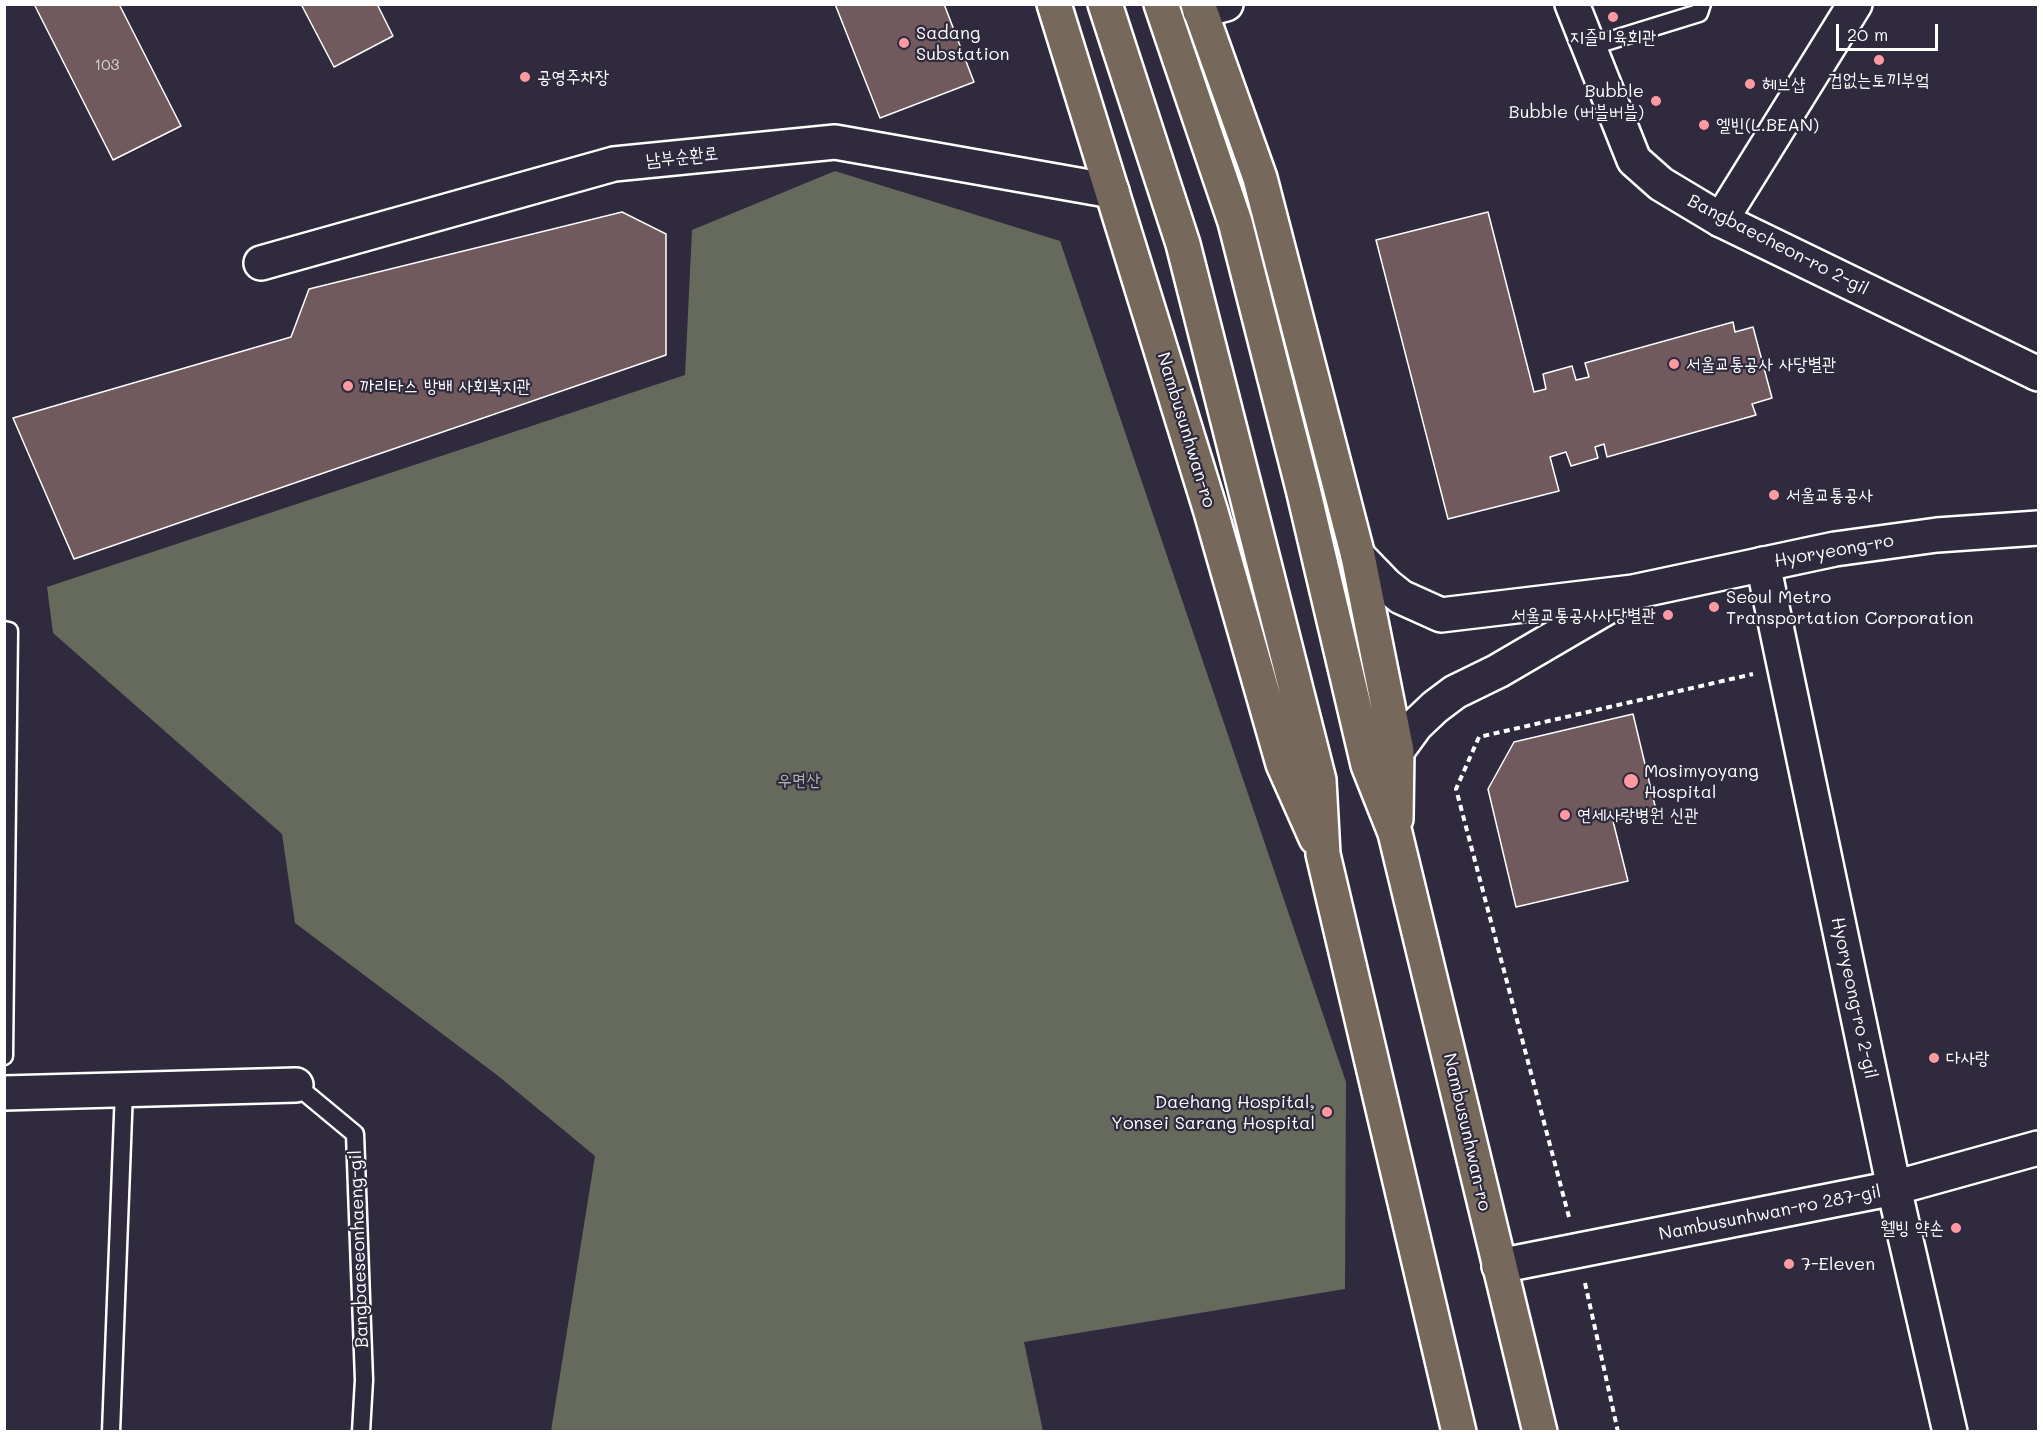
<!DOCTYPE html>
<html>
<head>
<meta charset="utf-8">
<style>
  body { margin:0 }
  #map { position:relative; width:2043px; height:1436px; overflow:hidden; background:#2f2a3d; font-family:Mali,sans-serif }
  canvas { display:block }
  .frame { position:absolute; inset:0; border:6px solid #fff; pointer-events:none }
  .scale { position:absolute; left:1836px; top:24px; width:102px; height:27px; box-sizing:border-box; border:3px solid #fff; border-top:0; padding-left:8px; font-size:18px; line-height:21px; white-space:nowrap; color:#fff; -webkit-text-stroke:4px #2f2a3d; paint-order:stroke }
</style>
</head>
<body>
<div id="map">
<canvas width="2043" height="1436"></canvas>
<div class="frame"></div>
<div class="scale">20 m</div>
</div>
<script>
const ctx = document.querySelector('canvas').getContext('2d');
ctx.lineJoin = 'round';
function fillPath(path, color) { ctx.fillStyle = color; ctx.fill(path, 'evenodd'); }
const poly = rows => new Path2D(rows.map(r => 'M' + r).join(''));
function trace(path, color, width, dash) { ctx.strokeStyle = color; ctx.lineWidth = width; ctx.lineCap = dash ? 'butt' : 'round'; ctx.setLineDash(dash || []); ctx.stroke(path); }
function label(font, color, halo, rows, align = 'center') {
  ctx.font = font + ' Mali,"Poor Story",sans-serif'; ctx.lineWidth = 4.5; ctx.setLineDash([]); ctx.textBaseline = 'middle'; ctx.strokeStyle = halo; ctx.fillStyle = color; for (const [text, x, y, turn = 0] of rows) {
    ctx.save(); ctx.translate(x, y); ctx.rotate((+turn || 0) * Math.PI / 180); ctx.textAlign = isNaN(turn) ? turn : align; if (halo) ctx.strokeText(text, 0, 0); ctx.fillText(text, 0, 0); ctx.restore();
  }
}
fillPath(poly([
  [835,171,1060,241,1346,1082,1345,1289,1024,1342,1043,1431,551,1431,595,1156,497,1075,295,923,282,834,53,633,47,587,685,375,692,230]
]), '#656a5c');
const building = poly([
  [34,4,119,4,181,126,113,160,34,4],
  [301,4,377,4,393,36,334,67,301,4],
  [835,4,944,4,974,82,880,118,835,4],
  [622,212,666,234,666,355,74,559,13,418,291,337,309,289,622,212],
  [1488,212,1534,392,1546,389,1543,374,1572,366,1576,380,1589,377,1585,363,1733,322,1735,332,1753,327,1772,398,1752,404,1756,415,1607,457,1604,444,1595,447,1598,458,1571,466,1566,452,1550,457,1559,491,1448,519,1376,240,1488,212],
  [1633,714,1656,810,1613,821,1628,881,1516,907,1488,789,1514,742,1633,714]
]);
fillPath(building, '#705a5e');
trace(building, '#fff', 1.5);
const service = poly([
  [1589,47,1699,13,1702,4],
  [4,630,9,631,4,1056],
  [296,1085,355,1134,364,1380,361,1432],
  [111,1432,124,1090]
]);
const minor = poly([
  [1200,11,1226,4],
  [1721,220,1855,4],
  [261,263,614,164,835,142,1112,191],
  [1763,564,1894,1188,1950,1432],
  [4,1093,296,1085],
  [1499,1266,1894,1188,2038,1148]
]);
const tertiary = poly([
  [1572,4,1634,160,1661,184,1721,220,2038,374]
]);
const secondary = poly([
  [1358,556,1386,585,1401,597,1441,615,1633,592,1835,549,1937,535,2038,528],
  [1397,751,1416,725,1435,707,1455,692,1498,671,1621,599]
]);
const primary = poly([
  [1054,4,1211,512,1283,764,1316,838],
  [1105,4,1183,244,1319,780,1323,854,1459,1432],
  [1161,4,1235,222,1303,489,1368,765,1395,833,1540,1432],
  [1198,4,1260,178,1358,556,1397,751,1396,819]
]);
trace(service, '#fff', 21);
trace(minor, '#fff', 38);
trace(tertiary, '#fff', 38);
trace(secondary, '#fff', 38);
trace(primary, '#fff', 38);
trace(poly([
  [1569,1217,1456,789,1479,737,1753,674],
  [1585,1283,1618,1432]
]), '#fff', 4, [6, 4.5]);
trace(service, '#2f2a3d', 16);
trace(minor, '#2f2a3d', 33);
trace(tertiary, '#2f2a3d', 33);
trace(secondary, '#2f2a3d', 33);
trace(primary, '#76695c', 33);
for (const [x, y, r, color] of [
  [1613,17,6,"#ff9aa2"],
  [904,43,6,"#ff9aa2"],
  [1879,60,6,"#ff9aa2"],
  [525,77,6,"#ff9aa2"],
  [1750,84,6,"#ff9aa2"],
  [1656,101,6,"#ff9aa2"],
  [1704,125,6,"#ff9aa2"],
  [1674,364,6,"#ff9aa2"],
  [348,386,6,"#ff9aa2"],
  [1774,495,6,"#ff9aa2"],
  [1714,607,6,"#ff9aa2"],
  [1668,615,6,"#ff9aa2"],
  [1631,781,8,"#ff9aa2"],
  [1565,815,6,"#ff9aa2"],
  [1934,1058,6,"#ff9aa2"],
  [1327,1112,6,"#ff9aa2"],
  [1956,1228,6,"#ff9aa2"],
  [1789,1264,6,"#ff9aa2"]
]) { const dot = new Path2D(); dot.arc(x, y, r, 0, 2 * Math.PI); ctx.fillStyle = color; ctx.fill(dot); trace(dot, '#2f2a3d', 2); }
label('15px', '#dbd6d7', null, [
  ["103",107,65]
]);
label('18px', '#fff', '#2f2a3d', [
  ["Sadang",916,33],
  ["Substation",916,54],
  ["지즐미육회관",1613,37,"center"],
  ["공영주차장",537,77],
  ["겁없는토끼부엌",1879,80,"center"],
  ["헤브샵",1762,84],
  ["Bubble",1644,91,"right"],
  ["Bubble (버블버블)",1644,112,"right"],
  ["엘빈(L.BEAN)",1716,125],
  ["서울교통공사 사당별관",1686,364],
  ["까리타스 방배 사회복지관",360,386],
  ["서울교통공사",1786,495],
  ["Seoul Metro",1726,597],
  ["Transportation Corporation",1726,618],
  ["서울교통공사사당별관",1656,615,"right"],
  ["Mosimyoyang",1644,771],
  ["Hospital",1644,792],
  ["연세사랑병원 신관",1577,815],
  ["다사랑",1946,1058],
  ["Daehang Hospital,",1315,1102,"right"],
  ["Yonsei Sarang Hospital",1315,1123,"right"],
  ["웰빙 약손",1944,1228,"right"],
  ["7-Eleven",1801,1264]
], 'left');
label('18px', '#fff', '#2f2a3d', [
  ["남부순환로",682,157,-6],
  ["Bangbaecheon-ro 2-gil",1778,245,27],
  ["Nambusunhwan-ro",1186,430,73],
  ["Hyoryeong-ro",1834,551,-10],
  ["Hyoryeong-ro 2-gil",1854,998,78],
  ["Nambusunhwan-ro",1467,1132,77],
  ["Nambusunhwan-ro 287-gil",1770,1213,-11],
  ["Bangbaeseonhaeng-gil",359,1249,-92]
]);
label('18px', '#b2b4ae', '#2f2a3d', [
  ["우면산",799,780]
]);
</script>
</body>
</html>
